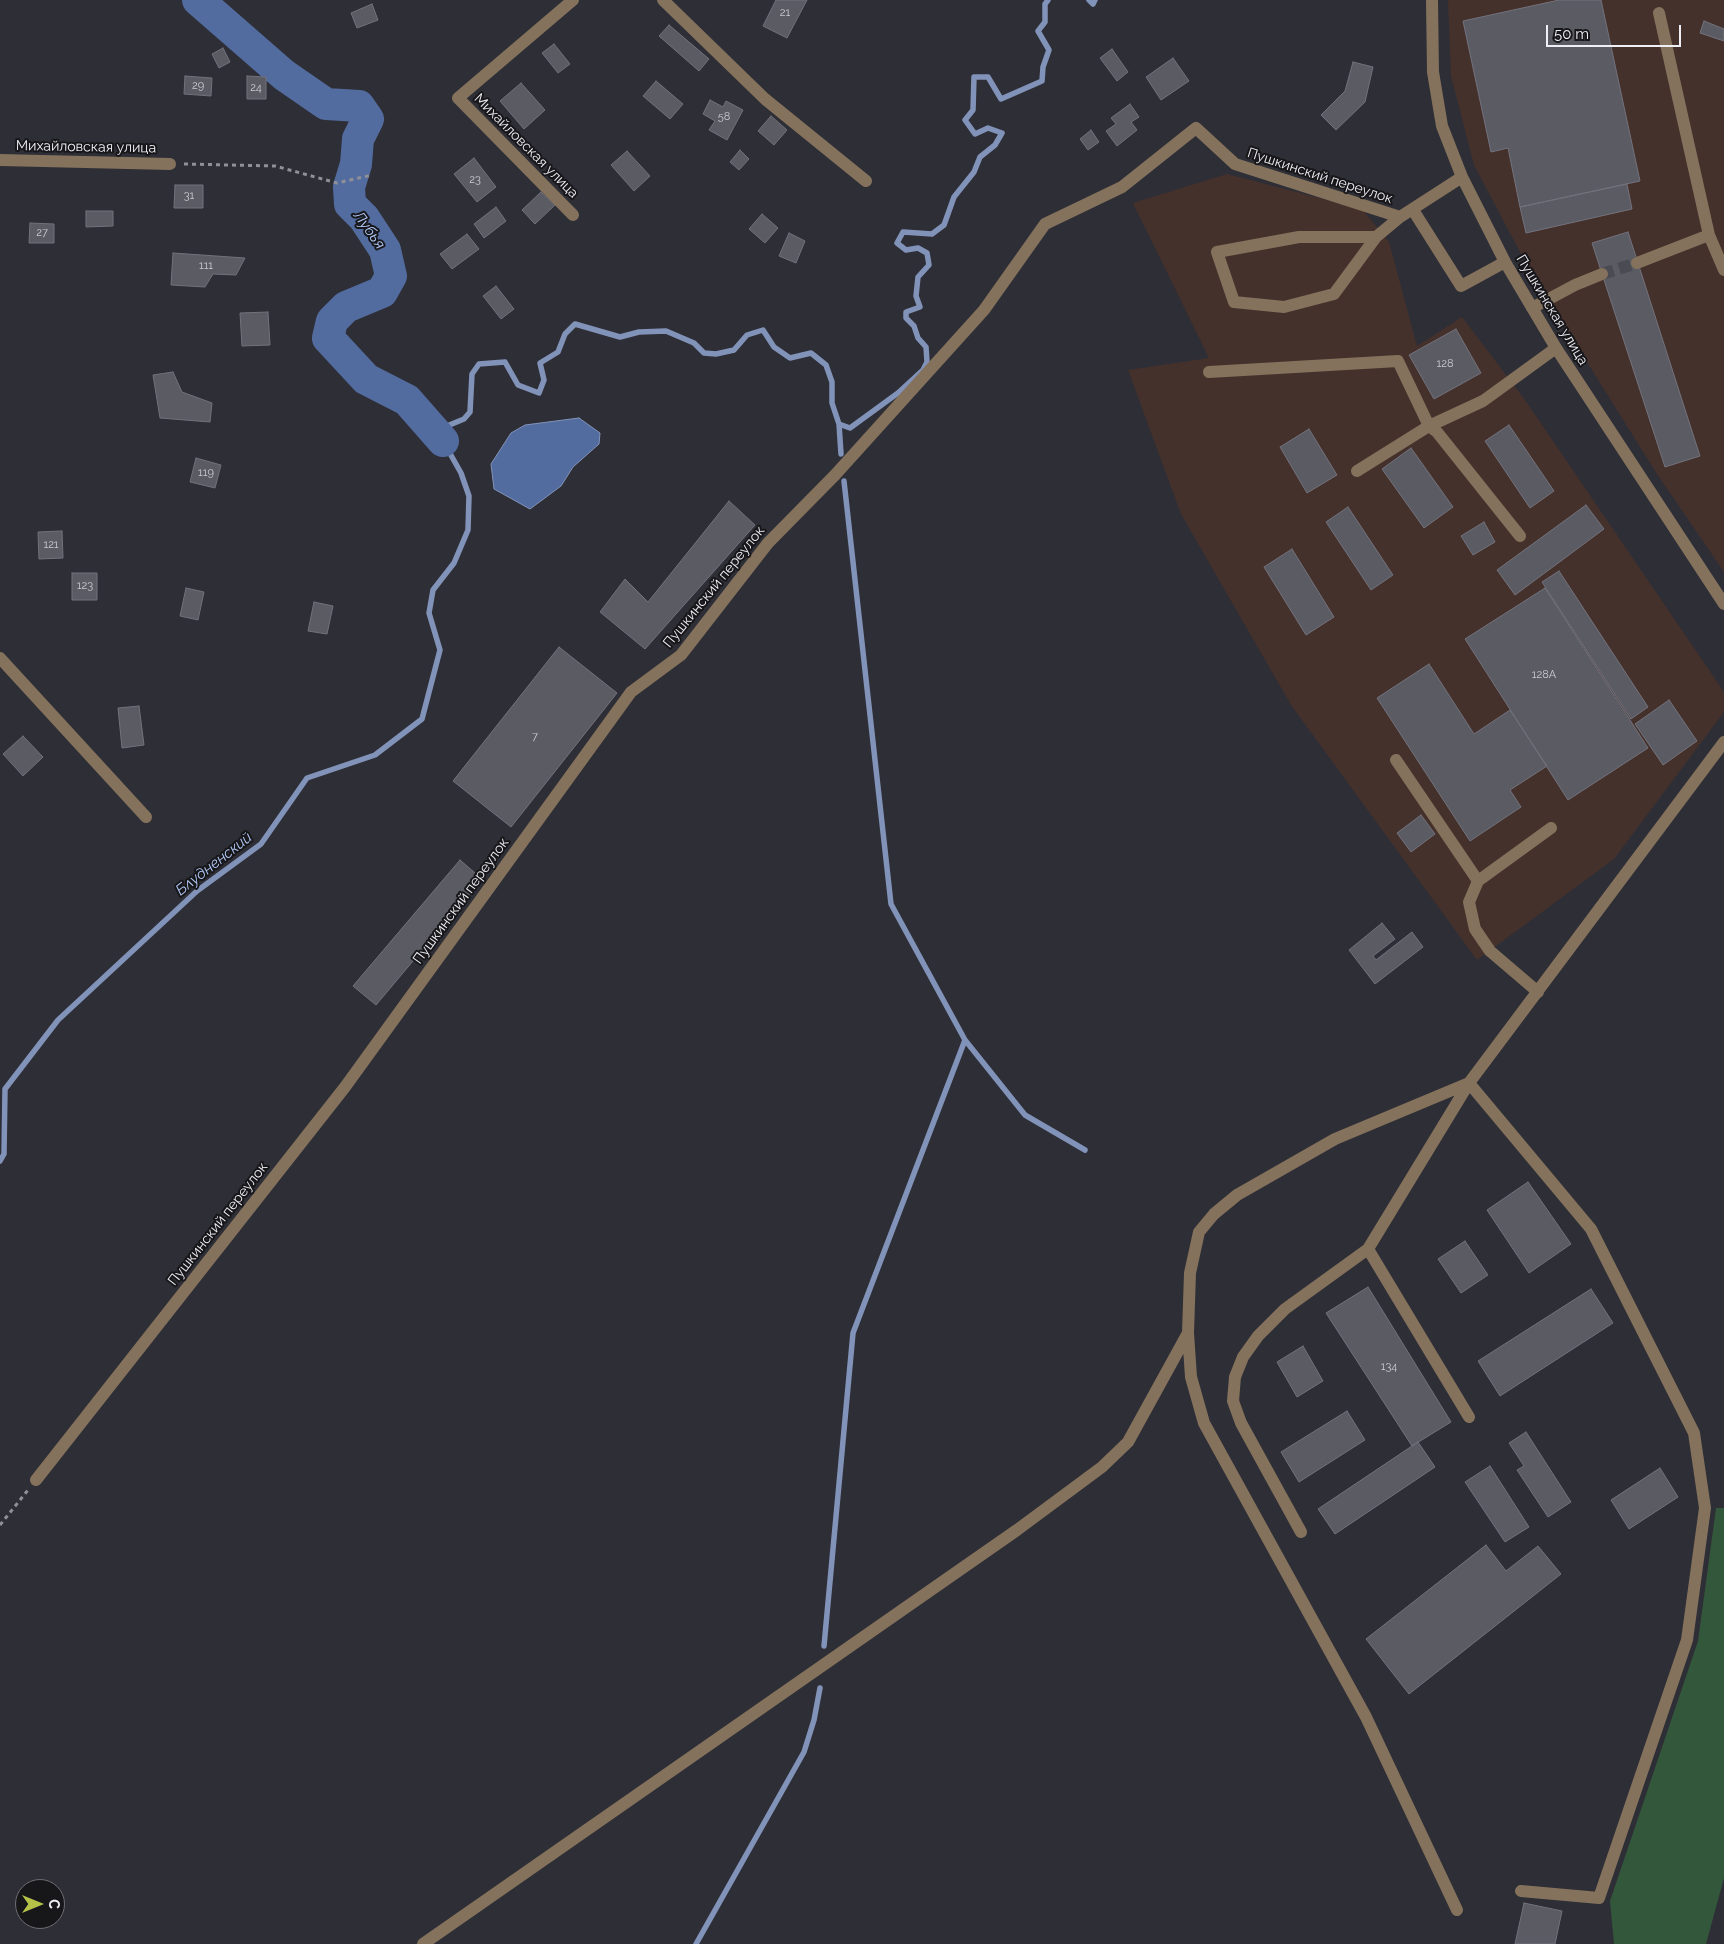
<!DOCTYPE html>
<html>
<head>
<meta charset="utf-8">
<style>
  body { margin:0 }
  #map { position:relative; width:1724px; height:1944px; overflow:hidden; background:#2e2e36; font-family:Raleway,sans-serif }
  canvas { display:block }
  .north { position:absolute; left:15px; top:1879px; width:50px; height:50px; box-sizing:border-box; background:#17171a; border:1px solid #6d6d72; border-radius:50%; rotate:90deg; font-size:14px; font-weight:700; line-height:20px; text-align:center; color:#efeff5 }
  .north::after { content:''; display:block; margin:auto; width:18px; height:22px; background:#b6c149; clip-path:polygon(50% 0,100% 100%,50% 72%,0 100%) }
  .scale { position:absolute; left:1546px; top:25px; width:135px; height:22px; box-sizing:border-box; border:2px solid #efeff5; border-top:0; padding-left:6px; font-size:15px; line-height:18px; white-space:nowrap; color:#efeff5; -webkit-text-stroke:4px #17171a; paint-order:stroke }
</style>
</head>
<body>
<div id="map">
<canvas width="1724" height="1944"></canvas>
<div class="north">С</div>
<div class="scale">50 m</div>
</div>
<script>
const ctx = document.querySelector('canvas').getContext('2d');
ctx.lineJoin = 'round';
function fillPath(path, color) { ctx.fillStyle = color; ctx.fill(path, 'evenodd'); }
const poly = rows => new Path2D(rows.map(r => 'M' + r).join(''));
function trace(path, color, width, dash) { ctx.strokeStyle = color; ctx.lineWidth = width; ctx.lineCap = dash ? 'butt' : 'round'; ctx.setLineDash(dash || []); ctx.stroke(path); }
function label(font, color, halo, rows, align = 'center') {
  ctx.font = font + ' Raleway,sans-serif'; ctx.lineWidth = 4; ctx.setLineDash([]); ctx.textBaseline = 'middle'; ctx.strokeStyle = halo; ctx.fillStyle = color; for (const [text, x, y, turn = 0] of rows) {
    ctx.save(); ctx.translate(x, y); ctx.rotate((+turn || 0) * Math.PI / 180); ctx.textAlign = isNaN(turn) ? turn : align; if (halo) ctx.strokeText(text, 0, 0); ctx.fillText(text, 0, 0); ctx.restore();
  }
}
fillPath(poly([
  [1448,0,1724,0,1724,572,1657,474,1530,271,1474,165,1451,76],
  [1227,174,1362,209,1389,242,1417,346,1462,317,1525,400,1724,692,1724,712,1614,859,1477,960,1291,705,1181,514,1128,370,1209,358,1133,203]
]), '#45312c');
fillPath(poly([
  [1716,1508,1724,1508,1724,1878,1706,1944,1614,1944,1610,1901,1698,1641]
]), '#33573b');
const water = poly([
  [579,418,600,433,599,444,573,467,561,486,530,509,494,489,491,464,511,433,525,425,579,418]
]);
fillPath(water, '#536c9f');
trace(water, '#8293b9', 1);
trace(poly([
  [1089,0,1093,4,1095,0],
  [839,424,841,454],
  [965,1040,1025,1115,1085,1150],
  [0,1161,4,1154,5,1089,58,1020,197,891,261,844,307,778,375,755,422,719,440,650,429,613,433,590,454,563,468,530,469,496,461,473,443,441,447,426,464,419,470,412,472,374,479,364,505,362,518,385,539,393,544,380,540,363,558,352,565,334,575,324,620,337,639,332,666,331,694,343,704,353,716,354,734,350,747,335,763,330,774,347,790,358,811,353,826,365,832,382,832,403,839,424,850,428,898,393,923,370,927,362,926,347,918,338,914,326,906,318,906,312,920,307,916,296,918,277,929,265,927,253,918,248,906,250,897,243,903,232,932,234,944,225,954,197,974,172,980,157,995,145,1002,133,988,128,975,134,965,120,973,110,974,77,988,77,1001,99,1042,81,1043,67,1049,50,1038,31,1045,22,1045,4,1048,0],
  [824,1646,853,1333,965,1040,891,904,844,481],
  [696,1944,804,1752,814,1720,820,1688]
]), '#8293b9', 5.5);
trace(poly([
  [198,0,284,75,326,104,359,106,368,119,358,139,356,164,349,187,350,204,364,218,385,250,391,276,382,292,346,307,332,321,328,338,366,379,407,400,443,441]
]), '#536c9f', 32);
const building = poly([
  [776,0,807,0,787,38,763,26,776,0],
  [1559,0,1601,0,1640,181,1520,207,1508,148,1491,152,1463,21,1559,0],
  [372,4,378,20,357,28,351,13,372,4],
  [1704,21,1724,29,1724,41,1700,33,1704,21],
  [669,25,709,59,699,71,659,36,669,25],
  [554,44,570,64,558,73,542,53,554,44],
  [223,48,230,62,219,68,212,54,223,48],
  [1112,49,1128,72,1117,81,1100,58,1112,49],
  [1173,58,1189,81,1161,100,1146,77,1173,58],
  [1353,62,1373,67,1365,102,1336,130,1321,115,1345,91,1353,62],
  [185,76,212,78,211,96,184,94,185,76],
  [247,76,266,77,266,99,247,99,247,76],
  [656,81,683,104,670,119,643,96,656,81],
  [521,83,545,110,524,129,500,101,521,83],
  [710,100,723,107,726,101,743,110,727,140,709,130,715,121,703,114,710,100],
  [1130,104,1139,117,1131,122,1137,130,1117,146,1106,131,1116,124,1111,118,1130,104],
  [771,116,787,130,774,145,758,131,771,116],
  [1091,130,1099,142,1088,150,1080,139,1091,130],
  [740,150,749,159,739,170,730,162,740,150],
  [627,151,650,176,634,191,611,165,627,151],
  [474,158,496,187,477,202,454,174,474,158],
  [1627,184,1632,209,1526,233,1520,207,1627,184],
  [175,185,203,185,203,208,174,208,175,185],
  [541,192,555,205,535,224,522,210,541,192],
  [496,207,506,221,484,238,474,224,496,207],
  [86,211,113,211,113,226,86,227,86,211],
  [762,214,778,228,765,243,749,229,762,214],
  [30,223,54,224,54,243,29,243,30,223],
  [1628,232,1700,456,1665,467,1592,243,1628,232],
  [789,233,805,241,796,263,779,256,789,233],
  [467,234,479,249,452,269,440,254,467,234],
  [173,253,245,258,236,275,213,274,205,287,171,285,173,253],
  [496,286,514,309,501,319,483,296,496,286],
  [268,312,270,345,242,346,240,313,268,312],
  [1456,329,1481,373,1434,399,1409,355,1456,329],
  [173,372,182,392,212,403,210,422,160,418,153,375,173,372],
  [1509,425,1554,491,1530,508,1485,441,1509,425],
  [1309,429,1337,475,1307,493,1280,447,1309,429],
  [1411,448,1453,507,1424,528,1382,469,1411,448],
  [196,458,221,465,215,488,190,482,196,458],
  [729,501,755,525,645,649,600,612,625,579,648,602,729,501],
  [1586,505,1604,529,1515,595,1497,570,1586,505],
  [1348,507,1393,575,1371,590,1326,522,1348,507],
  [1484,522,1495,542,1473,555,1461,536,1484,522],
  [62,531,63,558,39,559,38,532,62,531],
  [1292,549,1334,617,1306,635,1264,567,1292,549],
  [1559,571,1648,707,1631,719,1542,582,1559,571],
  [72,573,97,573,97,600,72,600,72,573],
  [186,588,204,592,198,620,180,616,186,588],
  [1545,588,1648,748,1568,800,1465,639,1545,588],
  [314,602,333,606,327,634,308,631,314,602],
  [559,647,617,693,511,827,453,781,559,647],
  [1429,664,1474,734,1510,710,1547,766,1510,790,1521,807,1470,841,1377,698,1429,664],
  [1669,700,1697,741,1663,765,1635,724,1669,700],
  [139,706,144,745,122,748,118,708,139,706],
  [23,736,43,757,23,776,3,754,23,736],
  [1421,815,1435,834,1411,852,1397,833,1421,815],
  [460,860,482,879,376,1005,353,986,460,860],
  [1382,923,1395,939,1373,956,1376,960,1412,932,1423,947,1375,984,1349,950,1382,923],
  [1528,1182,1571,1244,1529,1273,1487,1210,1528,1182],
  [1465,1241,1488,1275,1461,1293,1438,1259,1465,1241],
  [1368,1287,1451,1422,1412,1446,1326,1313,1368,1287],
  [1591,1289,1613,1323,1500,1396,1478,1361,1591,1289],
  [1303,1346,1323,1381,1297,1397,1277,1362,1303,1346],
  [1347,1411,1365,1440,1299,1482,1281,1452,1347,1411],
  [1526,1432,1571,1502,1548,1517,1517,1470,1524,1466,1509,1443,1526,1432],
  [1418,1442,1435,1467,1335,1534,1318,1509,1418,1442],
  [1490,1466,1529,1527,1505,1542,1465,1482,1490,1466],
  [1660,1468,1678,1497,1629,1529,1611,1500,1660,1468],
  [1486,1545,1506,1571,1538,1546,1561,1574,1409,1694,1366,1639,1486,1545],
  [1524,1903,1562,1911,1555,1944,1515,1944,1524,1903]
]);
fillPath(building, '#5b5b64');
trace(building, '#73727c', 1);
trace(poly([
  [1602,274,1637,263]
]), '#4b4b53', 12, [12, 6]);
trace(poly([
  [184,164,275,166,337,183,372,175],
  [0,1525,28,1490]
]), '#909097', 3, [4, 4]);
trace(poly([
  [573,0,458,98,573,215],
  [663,0,765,99,866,181],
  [1432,0,1433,72,1442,126,1462,177,1505,262,1556,348,1724,604],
  [1659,13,1709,235,1724,270],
  [0,160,170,164],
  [1413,210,1461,286,1505,262],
  [1376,237,1299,237,1217,252,1234,302,1284,307,1334,294,1376,237,1400,217],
  [1637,263,1709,235],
  [1532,308,1575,285,1602,274],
  [1209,372,1398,361,1429,426,1437,432,1520,536],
  [1357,471,1429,426,1483,401,1556,348],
  [0,658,146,817],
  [1396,760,1478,881],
  [1538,992,1490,951,1475,929,1469,902,1478,881,1551,828],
  [1188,1333,1191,1377,1204,1423,1366,1717,1457,1910],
  [1469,1417,1368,1249,1469,1083,1591,1229,1694,1433,1705,1508,1687,1640,1599,1898,1521,1891],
  [36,1480,345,1087,631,692,681,655,768,543,835,475,984,310,1045,224,1122,187,1196,128,1235,164,1400,217,1462,177],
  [1301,1532,1241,1423,1233,1401,1235,1377,1243,1357,1258,1336,1285,1309,1368,1249],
  [423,1944,1017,1530,1102,1467,1128,1442,1188,1333,1190,1273,1199,1232,1214,1214,1237,1195,1335,1139,1469,1083,1724,742]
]), '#84725c', 12);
label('11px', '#cacad1', null, [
  ["21",785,13],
  ["29",198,86],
  ["24",256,88],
  ["58",724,117],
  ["23",475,180],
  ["31",189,196],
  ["27",42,233],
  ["111",206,266],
  ["128",1445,364],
  ["119",206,473],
  ["121",51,545],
  ["123",85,586],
  ["128А",1544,675],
  ["7",535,737],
  ["134",1389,1367]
]);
label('14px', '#efeff5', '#17171a', [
  ["Михайловская улица",526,146,45],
  ["Михайловская улица",86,147,1],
  ["Пушкинский переулок",1320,176,18],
  ["Пушкинская улица",1552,310,59],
  ["Пушкинский переулок",714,587,-51],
  ["Пушкинский переулок",461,901,-54],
  ["Пушкинский переулок",218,1224,-52]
]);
label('italic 15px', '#b0c7f5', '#17171a', [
  ["Лубья",369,230,54],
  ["Блудненский",214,864,-38]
]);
</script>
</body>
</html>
